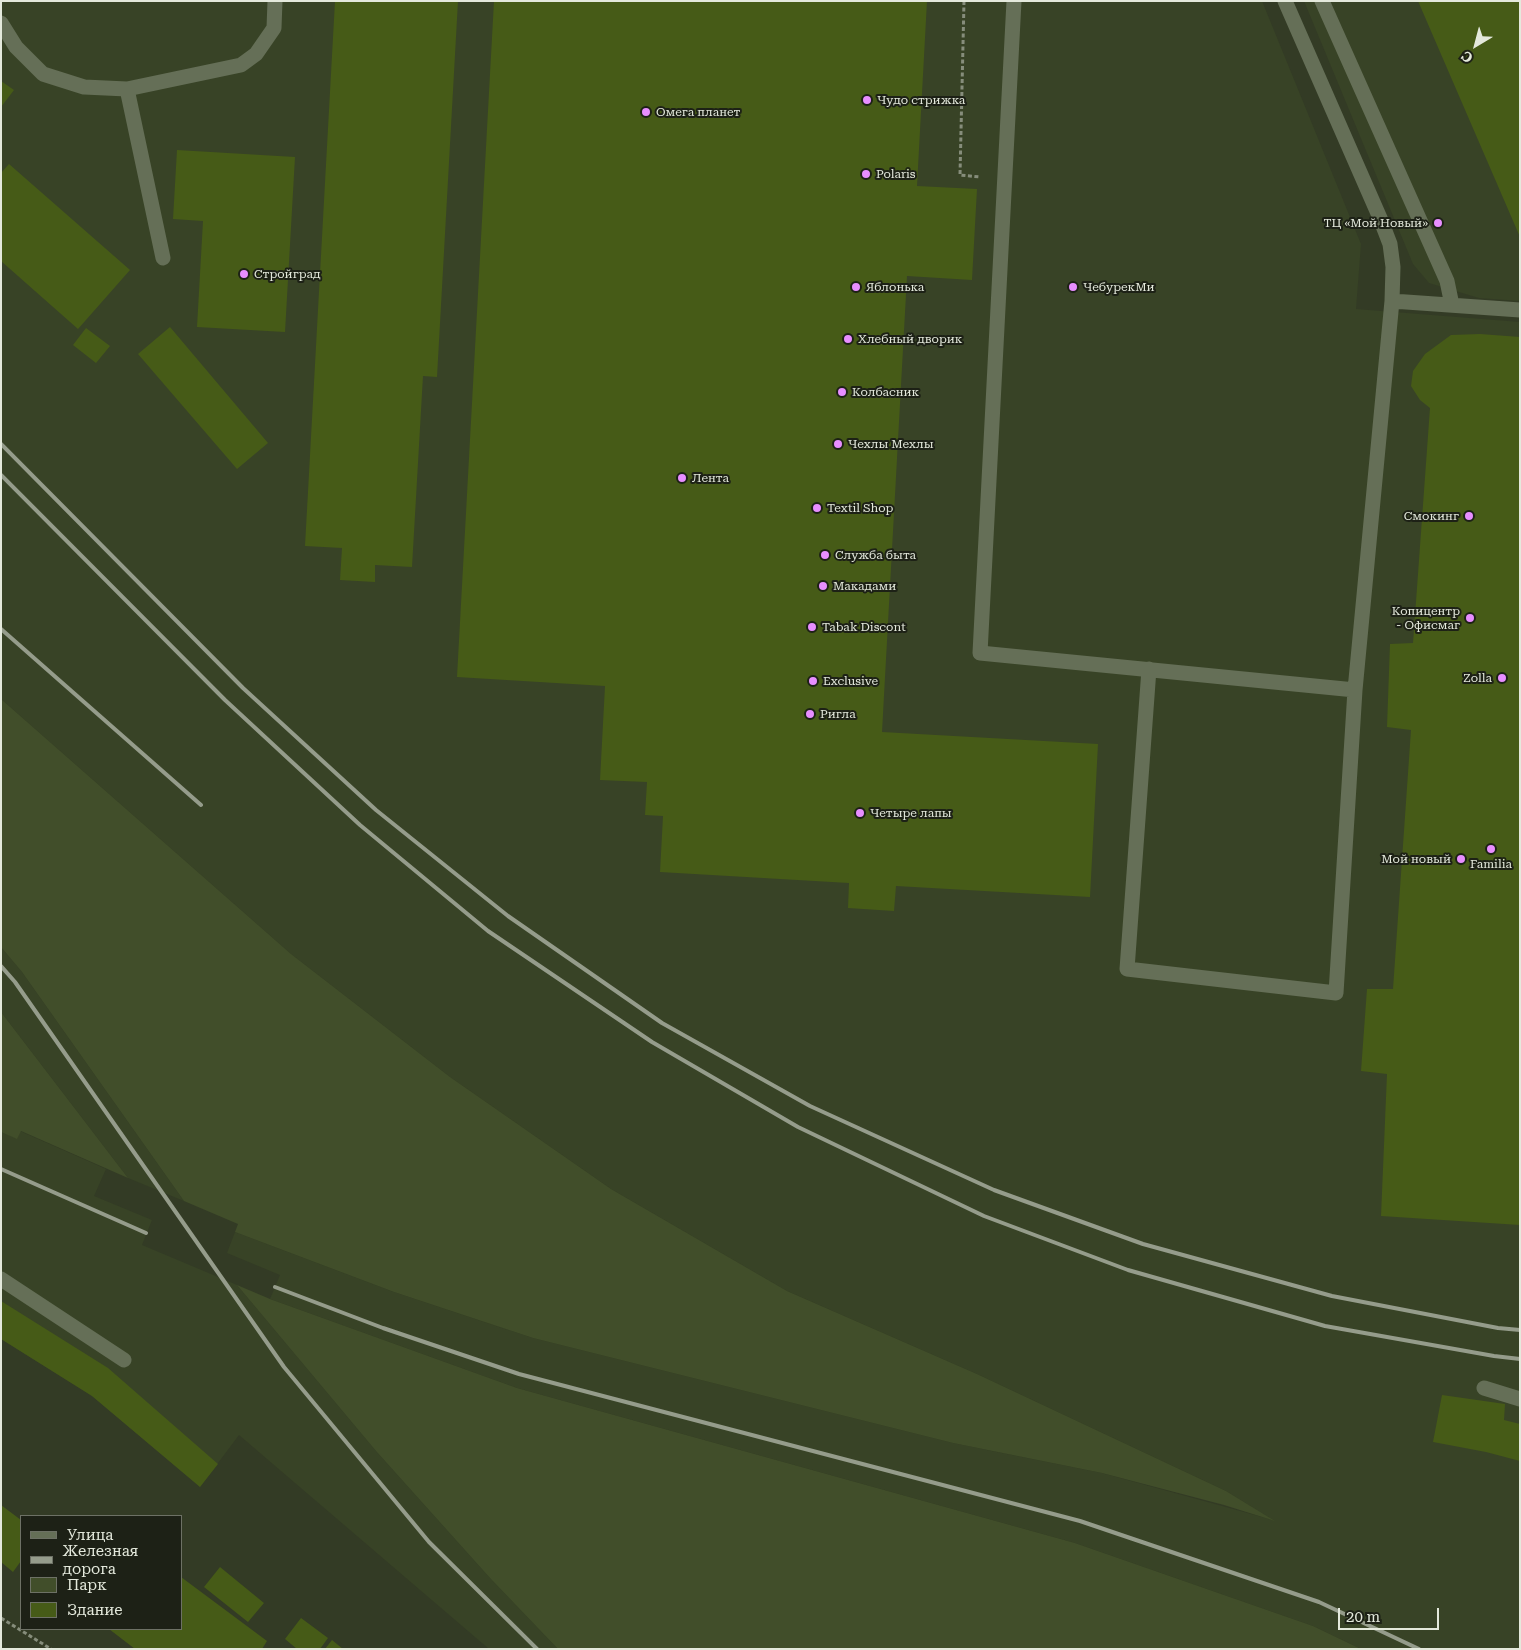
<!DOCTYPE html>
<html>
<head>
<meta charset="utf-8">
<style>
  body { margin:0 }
  #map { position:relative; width:1521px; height:1650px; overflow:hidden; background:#333b25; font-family:"Roboto Serif",serif }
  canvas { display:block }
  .frame { position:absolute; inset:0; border:2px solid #e4e9dc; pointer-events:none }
  .legend { position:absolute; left:20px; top:1515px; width:162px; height:115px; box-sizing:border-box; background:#1d2116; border:1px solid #6d7165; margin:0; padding:6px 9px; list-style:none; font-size:15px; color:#e4e9dc }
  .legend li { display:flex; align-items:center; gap:10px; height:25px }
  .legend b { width:25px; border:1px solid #6d7165 }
  .north { position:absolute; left:1451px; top:20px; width:50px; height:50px; -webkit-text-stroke:4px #1d2116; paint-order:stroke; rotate:217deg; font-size:14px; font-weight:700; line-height:20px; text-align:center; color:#e4e9dc }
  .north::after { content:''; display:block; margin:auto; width:18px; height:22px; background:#e4e9dc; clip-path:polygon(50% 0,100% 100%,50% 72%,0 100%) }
  .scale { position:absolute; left:1338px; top:1608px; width:101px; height:22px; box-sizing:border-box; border:2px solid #e4e9dc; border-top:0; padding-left:6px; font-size:15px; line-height:18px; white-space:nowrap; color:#e4e9dc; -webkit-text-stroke:4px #1d2116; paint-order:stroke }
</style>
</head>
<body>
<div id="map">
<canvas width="1521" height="1650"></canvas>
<div class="frame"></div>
<ul class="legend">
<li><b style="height:6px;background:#656f57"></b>Улица</li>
<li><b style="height:6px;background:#959c8b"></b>Железная дорога</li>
<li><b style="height:14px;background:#414e2a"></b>Парк</li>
<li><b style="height:14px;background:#465b17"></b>Здание</li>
</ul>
<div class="north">С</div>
<div class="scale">20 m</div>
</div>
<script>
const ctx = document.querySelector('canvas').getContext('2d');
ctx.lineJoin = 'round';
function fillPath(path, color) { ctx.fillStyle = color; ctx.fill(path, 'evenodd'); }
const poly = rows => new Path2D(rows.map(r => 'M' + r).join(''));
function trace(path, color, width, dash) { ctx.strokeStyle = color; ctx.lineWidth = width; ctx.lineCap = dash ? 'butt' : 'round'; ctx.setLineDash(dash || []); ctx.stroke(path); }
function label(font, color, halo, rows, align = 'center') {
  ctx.font = font + ' "Roboto Serif",serif'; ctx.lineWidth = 4; ctx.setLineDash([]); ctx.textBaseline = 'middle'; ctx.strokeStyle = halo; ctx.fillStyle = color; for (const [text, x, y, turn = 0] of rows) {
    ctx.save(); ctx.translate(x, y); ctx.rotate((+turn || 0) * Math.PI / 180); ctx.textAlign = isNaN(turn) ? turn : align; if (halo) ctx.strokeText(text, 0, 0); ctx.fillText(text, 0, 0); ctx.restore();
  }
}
fillPath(poly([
  [1,1,1262,1,1361,244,1356,309,1520,322,1520,1649,1361,1649,1313,1626,1075,1543,517,1388,270,1299,280,1275,227,1253,235,1232,394,1292,533,1338,953,1443,1102,1473,1273,1520,1226,1491,977,1374,787,1291,611,1189,450,1077,291,954,1,699],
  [1304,1,1520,1,1520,301,1479,298,1429,283,1413,264],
  [1,947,22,972,184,1201,128,1178,1,1012],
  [20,1131,106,1169,94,1196,152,1220,142,1245,237,1285,376,1451,490,1578,558,1649,489,1649,239,1435,200,1487,92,1396,1,1339,1,1132,17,1138]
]), '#384326');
fillPath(poly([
  [1,699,291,954,450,1077,611,1189,787,1291,977,1374,1226,1491,1275,1521,1224,1505,1102,1473,953,1443,533,1338,394,1292,235,1232,238,1224,184,1201,22,972,1,947],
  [1,1012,128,1178,21,1131,17,1139,1,1132],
  [237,1285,270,1299,517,1388,1075,1543,1313,1626,1361,1649,558,1649,490,1578,376,1451]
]), '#414e2a');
fillPath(poly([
  [335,1,458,1,437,377,423,376,412,567,375,565,375,582,340,580,342,548,305,546],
  [494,1,927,1,917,186,977,189,972,280,907,276,882,732,1098,744,1090,897,896,886,894,911,848,908,849,883,660,872,663,816,645,815,647,782,600,780,605,686,457,677],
  [1418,1,1520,1,1520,237],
  [1,81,14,90,1,107],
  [177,150,295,157,285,332,197,327,203,221,173,219],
  [9,164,130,270,78,329,1,261,1,173],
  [170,327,268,443,237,469,138,354],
  [86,328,110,346,96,363,73,345],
  [1480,334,1520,337,1520,1225,1381,1216,1387,1074,1361,1071,1367,989,1393,989,1411,730,1387,727,1390,644,1413,643,1430,408,1420,400,1411,386,1413,371,1425,354,1451,335],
  [1,1301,108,1368,218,1464,200,1487,92,1396,1,1339],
  [1442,1395,1505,1404,1504,1420,1520,1424,1520,1461,1486,1452,1433,1442],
  [1,1505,21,1520,21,1561,13,1572,1,1562],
  [220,1567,264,1603,248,1622,204,1587],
  [181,1577,267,1641,262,1649,135,1649,109,1629,181,1629],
  [301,1618,328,1638,320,1649,297,1649,285,1639],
  [332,1640,343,1649,325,1649]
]), '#465b17');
trace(poly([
  [964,1,960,175,980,177],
  [1,1618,51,1649]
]), '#868d7b', 3, [4, 2.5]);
trace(poly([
  [1014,1,980,653,1355,690,1392,301,1393,267,1390,244,1380,218,1285,1],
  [1322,1,1447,281,1452,305],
  [1,23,16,47,43,74,84,87,127,89,163,258],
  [127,89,241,65,256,54,274,28,275,1],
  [1392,301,1520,310],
  [1149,669,1127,969,1336,993,1355,690],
  [1,1279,124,1360],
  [1484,1388,1520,1399]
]), '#656f57', 15);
trace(poly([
  [1,444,243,688,376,810,508,916,662,1023,810,1106,994,1190,1143,1244,1332,1296,1498,1328,1520,1330],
  [1,475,225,700,360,825,488,931,652,1042,798,1127,984,1216,1128,1270,1325,1326,1494,1356,1520,1359],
  [1,629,201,805],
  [1,966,15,982,284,1367,429,1542,537,1649],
  [1,1169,146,1233],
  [275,1287,383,1328,519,1374,1080,1521,1319,1602,1419,1649]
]), '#959c8b', 4);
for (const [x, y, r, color] of [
  [867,100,5,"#e88eff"],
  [646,112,5,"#e88eff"],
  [866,174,5,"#e88eff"],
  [1438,223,5,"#e88eff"],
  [244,274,5,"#e88eff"],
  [856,287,5,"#e88eff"],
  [1073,287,5,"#e88eff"],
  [848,339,5,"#e88eff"],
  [842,392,5,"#e88eff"],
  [838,444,5,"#e88eff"],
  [682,478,5,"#e88eff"],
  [817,508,5,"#e88eff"],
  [1469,516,5,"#e88eff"],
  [825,555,5,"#e88eff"],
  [823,586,5,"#e88eff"],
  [1470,618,5,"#e88eff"],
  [812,627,5,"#e88eff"],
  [1502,678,5,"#e88eff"],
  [813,681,5,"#e88eff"],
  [810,714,5,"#e88eff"],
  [860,813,5,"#e88eff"],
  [1491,849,5,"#e88eff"],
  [1461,859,5,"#e88eff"]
]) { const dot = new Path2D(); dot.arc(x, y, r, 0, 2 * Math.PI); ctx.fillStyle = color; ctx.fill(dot); trace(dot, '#1d2116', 2); }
label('12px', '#e4e9dc', '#1d2116', [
  ["Чудо стрижка",877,100],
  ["Омега планет",656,112],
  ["Polaris",876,174],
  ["ТЦ «Мой Новый»",1428,223,"right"],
  ["Стройград",254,274],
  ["Яблонька",866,287],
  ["ЧебурекМи",1083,287],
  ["Хлебный дворик",858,339],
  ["Колбасник",852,392],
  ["Чехлы Мехлы",848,444],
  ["Лента",692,478],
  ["Textil Shop",827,508],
  ["Смокинг",1459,516,"right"],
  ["Служба быта",835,555],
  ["Макадами",833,586],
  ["Копицентр",1460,611,"right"],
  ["- Офисмаг",1460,625,"right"],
  ["Tabak Discont",822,627],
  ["Zolla",1492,678,"right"],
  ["Exclusive",823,681],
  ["Ригла",820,714],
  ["Четыре лапы",870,813],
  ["Мой новый",1451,859,"right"],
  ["Familia",1491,864,"center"]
], 'left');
</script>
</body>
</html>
